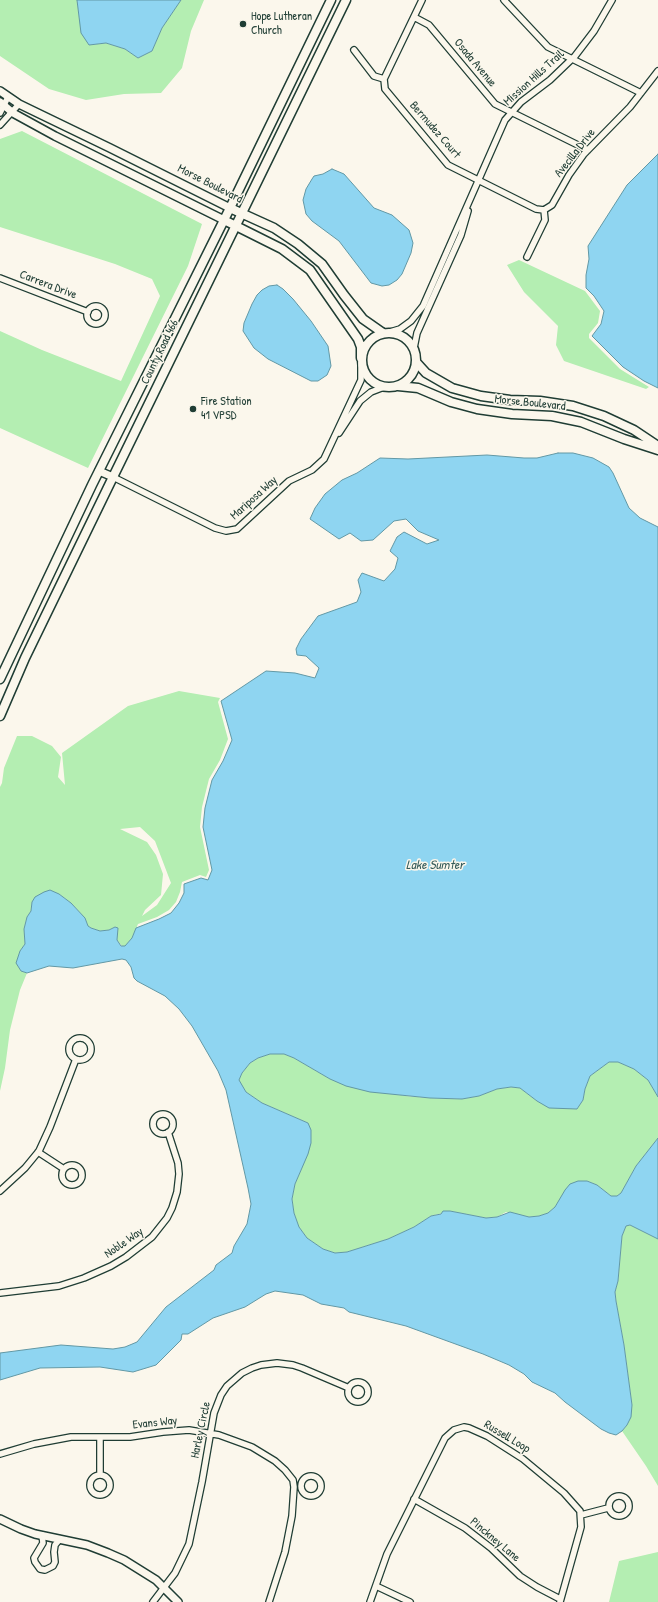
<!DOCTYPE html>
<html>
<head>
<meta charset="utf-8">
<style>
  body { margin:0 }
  canvas { display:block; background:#fbf7ec }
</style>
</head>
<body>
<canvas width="658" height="1602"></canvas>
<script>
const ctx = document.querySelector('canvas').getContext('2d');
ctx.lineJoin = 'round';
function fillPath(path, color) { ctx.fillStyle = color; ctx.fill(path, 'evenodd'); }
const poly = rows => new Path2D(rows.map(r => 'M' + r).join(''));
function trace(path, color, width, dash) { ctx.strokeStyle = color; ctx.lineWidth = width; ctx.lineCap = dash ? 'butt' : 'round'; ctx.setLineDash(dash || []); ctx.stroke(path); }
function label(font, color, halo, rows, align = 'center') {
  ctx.font = font + ' "Patrick Hand",sans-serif'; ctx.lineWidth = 3; ctx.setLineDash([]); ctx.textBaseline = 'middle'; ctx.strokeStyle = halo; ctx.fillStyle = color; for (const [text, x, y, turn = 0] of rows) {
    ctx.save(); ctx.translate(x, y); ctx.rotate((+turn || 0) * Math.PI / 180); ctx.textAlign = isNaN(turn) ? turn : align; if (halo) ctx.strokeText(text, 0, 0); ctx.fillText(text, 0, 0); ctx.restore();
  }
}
fillPath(poly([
  [0,0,77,0,79,16,89,45,106,43,125,49,138,58,152,51,162,28,181,0,204,0,191,31,182,68,161,93,124,94,86,100,49,89,0,56],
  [22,131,202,224,188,266,88,468,0,428,0,331,42,350,121,381,160,296,152,279,115,264,0,227,0,139],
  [519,260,585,291,600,311,598,323,589,334,589,338,620,369,649,387,646,389,564,361,556,345,558,326,524,292,507,265],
  [179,691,220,698,218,702,228,739,220,760,209,779,202,807,200,827,209,870,206,877,200,875,182,882,180,892,176,902,169,910,157,917,138,924,132,938,125,946,122,946,117,940,118,928,115,927,109,930,100,931,91,928,88,926,85,918,71,903,59,894,32,902,31,911,27,917,24,929,25,944,20,951,18,966,21,971,27,973,20,990,10,1030,5,1068,0,1091,0,787,2,783,4,768,17,736,32,736,52,746,61,757,58,777,65,785,62,753,128,706],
  [140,827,155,841,171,883,157,905,142,916,145,910,161,895,163,874,156,855,147,842,120,829],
  [270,1054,284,1054,294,1058,330,1079,406,1096,430,1098,462,1099,479,1096,497,1089,511,1087,520,1088,537,1101,577,1109,583,1100,585,1089,590,1076,609,1062,618,1062,634,1069,648,1080,658,1097,658,1138,636,1166,621,1193,617,1196,611,1196,597,1185,587,1181,560,1199,555,1207,548,1213,539,1216,529,1217,506,1212,497,1217,486,1218,450,1211,431,1216,414,1227,388,1239,347,1252,335,1253,323,1249,307,1238,299,1227,294,1213,292,1199,295,1184,301,1170,308,1123,262,1103,246,1092,240,1084,239,1080,242,1073,250,1063,258,1058],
  [630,1225,658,1239,658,1486,646,1466,622,1431,627,1425,632,1405,624,1345,616,1301,615,1292,618,1281,622,1236,626,1226],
  [658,1552,658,1602,609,1602,619,1561]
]), '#b4eeb2');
const water = poly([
  [77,0,181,0,162,28,152,51,138,58,125,49,106,43,89,45,81,33,77,0],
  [658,154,658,388,644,381,623,367,592,336,601,324,604,311,594,296,586,288,586,275,589,259,588,246,627,185,658,154],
  [332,169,344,174,374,208,392,215,409,230,413,243,411,253,402,274,397,280,389,285,382,286,371,283,339,241,312,221,306,214,303,200,306,189,312,179,314,176,323,174,332,169],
  [277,285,283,289,293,299,311,321,328,346,331,366,327,375,318,381,311,381,268,359,254,348,243,331,244,323,252,304,257,295,262,290,269,286,277,285],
  [558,453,573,453,593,458,609,467,613,473,629,508,640,518,658,527,658,1097,648,1080,634,1069,618,1062,609,1062,590,1076,585,1089,583,1100,577,1109,549,1108,537,1101,520,1088,511,1087,497,1089,479,1096,462,1099,430,1098,370,1092,346,1086,330,1079,294,1058,284,1054,270,1054,258,1058,250,1063,242,1073,239,1080,246,1092,262,1103,308,1123,311,1130,311,1143,308,1154,295,1184,292,1199,294,1213,299,1227,307,1238,323,1249,335,1253,347,1252,388,1239,414,1227,431,1216,441,1214,443,1211,450,1211,486,1218,497,1217,510,1212,529,1217,539,1216,548,1213,555,1207,565,1190,570,1184,578,1181,587,1181,597,1185,611,1196,617,1196,621,1193,636,1166,658,1138,658,1239,630,1225,626,1226,622,1236,618,1281,615,1292,616,1301,624,1345,632,1405,631,1417,627,1425,622,1431,616,1435,609,1433,601,1429,565,1402,555,1393,532,1382,524,1374,509,1365,483,1354,406,1326,349,1312,344,1308,321,1304,303,1295,275,1291,266,1294,245,1307,213,1318,188,1334,182,1334,181,1340,156,1365,133,1372,100,1367,40,1368,0,1380,0,1353,61,1345,113,1349,125,1347,137,1342,166,1307,214,1270,216,1265,232,1253,234,1246,247,1224,251,1204,248,1188,226,1090,218,1071,192,1026,179,1009,165,996,137,981,134,978,131,967,126,960,122,959,73,968,49,966,27,973,21,971,16,963,20,951,25,944,24,929,27,917,31,911,32,902,35,897,44,892,50,890,59,894,71,903,85,918,88,926,91,928,100,931,109,930,115,927,118,928,117,940,121,946,125,946,132,938,136,928,159,919,171,913,179,903,184,893,184,884,201,878,208,880,212,870,203,827,205,808,212,780,223,761,232,740,221,701,266,671,295,673,315,678,319,668,306,656,297,655,296,649,301,639,318,616,357,602,361,592,358,580,362,573,384,581,395,569,398,558,390,551,397,537,404,532,427,544,439,540,418,531,406,519,394,521,373,540,361,541,350,533,339,539,310,519,315,508,325,494,342,480,357,473,380,458,408,459,487,455,524,458,537,458,558,453]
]);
fillPath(water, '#8fd5f1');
trace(water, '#6298a5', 1);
const minor = poly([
  [504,0,548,47,641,93],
  [414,17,429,25,495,104,588,150],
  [354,50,374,76,384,79,385,89,448,165,536,209,544,210],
  [384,79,422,0],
  [0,113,8,97],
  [0,125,19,104],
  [527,257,545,220,544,210,552,205,569,175,584,154,630,107,658,71],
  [0,278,88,312],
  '87 315a9 9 0 1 1 18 0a9 9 0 1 1-18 0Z',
  [390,332,400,329,411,321,423,306,505,120,521,102,550,80,575,56,594,31,612,0],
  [414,348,417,333,461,235,468,211],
  [339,433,360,401,371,392,384,387],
  [113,477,215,528,226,531,237,529,289,481,312,470,324,459,361,380,361,363],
  '69 1049a11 11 0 1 1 22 0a11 11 0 1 1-22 0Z',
  '153 1124a10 10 0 1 1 20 0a10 10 0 1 1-20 0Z',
  [38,1152,64,1169],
  '62 1175a10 10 0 1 1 20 0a10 10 0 1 1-20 0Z',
  [0,1191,25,1168,39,1151,50,1127,76,1059],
  [0,1293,59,1286,84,1278,111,1266,126,1257,152,1237,167,1218,172,1208,177,1192,179,1174,178,1163,168,1132],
  '348 1392a10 10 0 1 1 20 0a10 10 0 1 1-20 0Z',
  [0,1454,34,1444,71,1437,130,1437,163,1432,189,1430,219,1435,252,1447,275,1461,285,1470,293,1480,294,1487,292,1516,285,1552,269,1602],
  '90 1485a10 10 0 1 1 20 0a10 10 0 1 1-20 0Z',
  [100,1475,100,1437],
  '301 1486a10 10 0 1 1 20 0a10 10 0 1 1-20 0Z',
  '609 1506a10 10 0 1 1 20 0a10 10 0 1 1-20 0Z',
  [414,1499,465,1528,491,1548,520,1576,537,1587,560,1599],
  [581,1515,608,1508],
  [42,1535,43,1543,34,1558,35,1562,40,1569,45,1570,53,1566,55,1562,54,1552,55,1545,60,1539],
  [376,1586,410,1602],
  [153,1602,175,1573,189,1544,202,1482,214,1413,221,1395,227,1386,242,1373,252,1368,261,1365,277,1363,293,1365,302,1368,349,1388],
  [370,1602,387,1554,445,1438,454,1430,464,1427,469,1428,487,1436,523,1459,564,1493,580,1511,581,1527,560,1602]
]);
const tertiary = poly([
  [0,91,19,104,110,148,230,208],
  [0,102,13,113,55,136,224,220],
  [99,471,113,477],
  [0,1519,21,1529,35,1534,87,1545,108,1553,124,1560,156,1580,178,1602]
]);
const secondary = poly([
  [230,208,274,228,298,244,322,264,344,295,363,319,383,333],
  [224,220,282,249,310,270,358,339,361,347,361,358],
  '362 360a27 27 0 1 1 54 0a27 27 0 1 1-54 0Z',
  [416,362,426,373,452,388,481,396,510,400,540,401,573,406,604,416,634,430,658,446],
  [398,386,418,388,451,402,477,409,512,414,552,416,581,422,624,439,658,450],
  [0,679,92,485,230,208,331,0],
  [0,716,25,658,113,477,346,0]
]);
trace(minor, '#1f3d34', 8);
trace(tertiary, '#1f3d34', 10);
trace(secondary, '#1f3d34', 11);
trace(minor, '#fbf7ec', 5.5);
trace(tertiary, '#fbf7ec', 7);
trace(secondary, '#fbf7ec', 8);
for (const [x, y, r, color] of [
  [243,24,4,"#1f3d34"],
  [193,409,4,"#1f3d34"]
]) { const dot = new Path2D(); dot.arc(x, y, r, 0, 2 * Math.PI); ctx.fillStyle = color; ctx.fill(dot); trace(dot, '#fbf7ec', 1.5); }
label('12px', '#1f3d34', '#fbf7ec', [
  ["Hope Lutheran",251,17],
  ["Church",251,31],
  ["Fire Station",201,402],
  ["41 VPSD",201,416]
], 'left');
label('12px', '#1f3d34', '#fbf7ec', [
  ["Osada Avenue",475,63,50],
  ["Mission Hills Trail",534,78,-42],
  ["Bermudez Court",435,130,49],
  ["Avecilla Drive",575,153,-52],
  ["Morse Boulevard",210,184,27],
  ["Carrera Drive",48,285,21],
  ["County Road 466",160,352,-64],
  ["Morse Boulevard",530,403,6],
  ["Mariposa Way",254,498,-42],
  ["Noble Way",124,1243,-35],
  ["Evans Way",155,1423,-6],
  ["Harley Circle",201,1430,-78],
  ["Russell Loop",507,1437,31],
  ["Pinckney Lane",495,1540,40]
]);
label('italic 13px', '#355b5a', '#fbf7ec', [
  ["Lake Sumter",435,866]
]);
</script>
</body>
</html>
